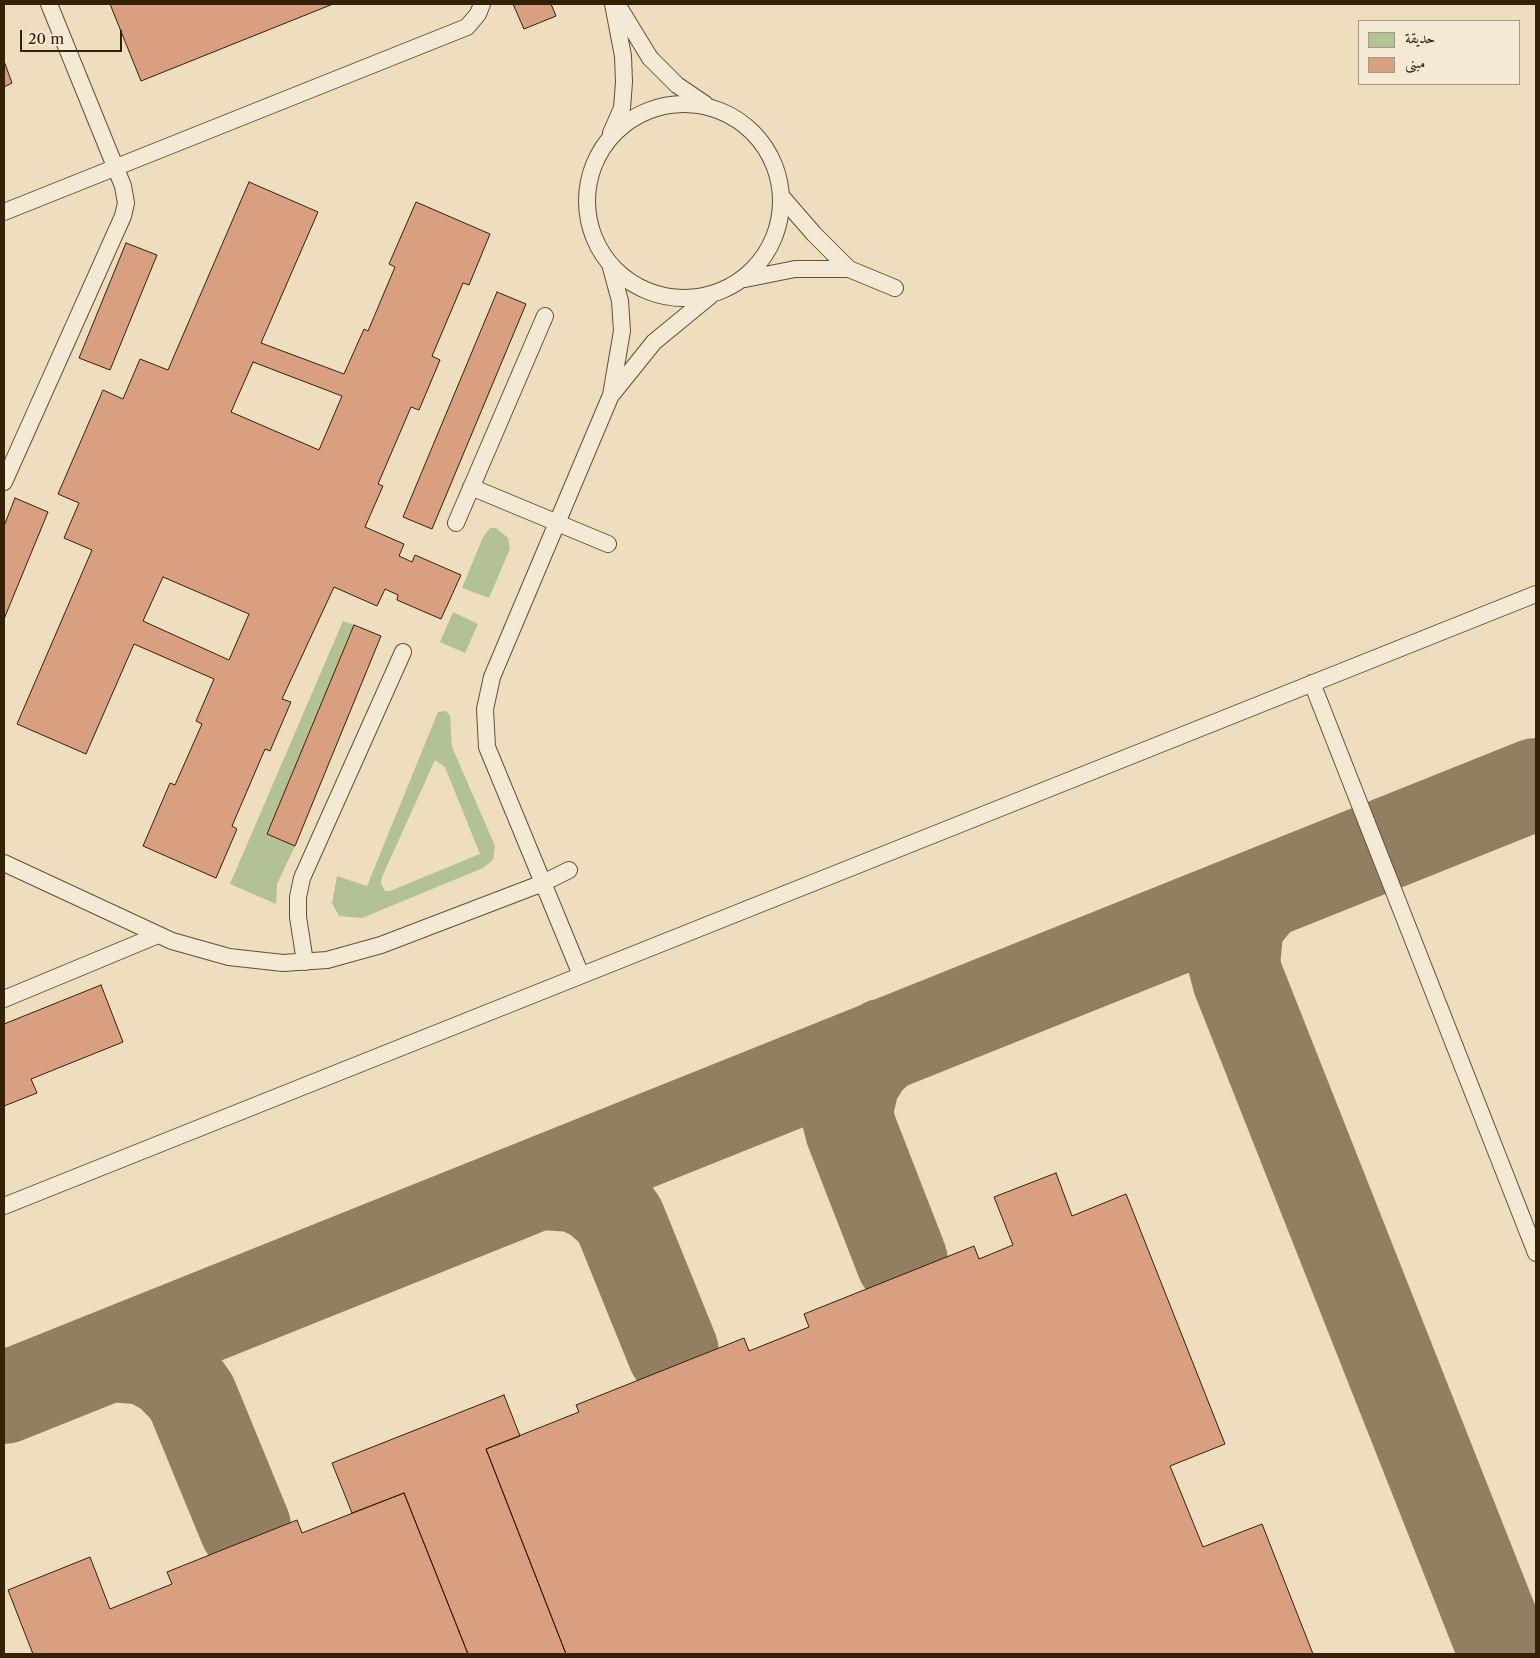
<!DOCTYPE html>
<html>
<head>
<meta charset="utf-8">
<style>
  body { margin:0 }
  #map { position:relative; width:1540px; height:1658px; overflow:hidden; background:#eeddbe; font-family:"Libre Caslon Text",Amiri,serif }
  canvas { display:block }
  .frame { position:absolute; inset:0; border:5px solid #352107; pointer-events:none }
  .legend { position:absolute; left:1358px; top:20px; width:162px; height:65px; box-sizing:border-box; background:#f4e9d5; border:1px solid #a89983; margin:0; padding:6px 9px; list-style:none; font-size:15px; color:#352107 }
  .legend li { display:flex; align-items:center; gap:10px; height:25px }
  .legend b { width:25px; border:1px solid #a89983 }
  .scale { position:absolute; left:20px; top:30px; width:102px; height:22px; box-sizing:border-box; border:2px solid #352107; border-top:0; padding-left:6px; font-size:15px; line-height:18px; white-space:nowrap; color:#352107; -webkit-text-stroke:4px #f4e9d5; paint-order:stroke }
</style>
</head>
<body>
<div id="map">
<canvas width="1540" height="1658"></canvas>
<div class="frame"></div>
<ul class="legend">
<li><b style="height:14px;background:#b3c295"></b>حديقة</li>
<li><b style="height:14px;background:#d8a080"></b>مبنى</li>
</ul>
<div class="scale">20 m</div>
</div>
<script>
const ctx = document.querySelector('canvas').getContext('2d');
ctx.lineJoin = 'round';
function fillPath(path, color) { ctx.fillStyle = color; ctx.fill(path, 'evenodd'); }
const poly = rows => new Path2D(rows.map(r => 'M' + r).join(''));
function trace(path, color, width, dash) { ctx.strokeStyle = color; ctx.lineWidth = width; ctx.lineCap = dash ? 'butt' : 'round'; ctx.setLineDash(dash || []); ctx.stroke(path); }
fillPath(poly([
  [490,528,496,528,508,538,510,549,489,598,462,588,483,537],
  [453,612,478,624,465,653,440,642],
  [343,621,354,625,267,834,295,846,277,884,276,904,230,884],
  [446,711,450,716,452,747,495,846,493,860,483,868,362,918,339,916,332,903,337,876,367,886,438,712],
  [435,760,445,767,480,854,390,891,385,891,381,883,382,877]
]), '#b3c295');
trace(poly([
  [1262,894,1242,918,1237,933,1234,964,1238,979,1505,1654],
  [885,1044,867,1060,854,1081,848,1106,848,1118,851,1130,902,1261],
  [541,1184,575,1186,596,1196,613,1211,620,1221,673,1352],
  [109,1356,146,1359,168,1371,185,1388,192,1398,245,1527],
  [4,1398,1536,784]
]), '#927f62', 92);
const building = poly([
  [110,4,333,4,141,81,110,4],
  [513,4,551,4,556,16,524,29,513,4],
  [4,61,12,83,4,87,4,61],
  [249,182,318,212,261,343,344,374,364,329,368,331,395,267,389,264,416,202,490,234,469,285,463,283,432,356,440,360,419,410,411,407,378,484,383,486,365,527,404,544,399,556,412,562,415,555,461,575,441,619,397,600,398,595,385,589,377,606,334,587,282,699,291,702,270,751,265,749,232,826,237,829,216,878,143,846,170,783,175,785,202,724,196,721,214,679,134,644,86,754,17,724,92,550,64,538,79,503,58,494,103,390,123,399,140,359,168,370,249,182],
  [253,362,342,396,319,450,231,412,253,362],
  [163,577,249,614,229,660,143,621,163,577],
  [126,243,157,255,110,370,79,358,126,243],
  [497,292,526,304,432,529,403,517,497,292],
  [15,498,48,512,4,619,4,526,15,498],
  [354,625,381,636,295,846,267,834,354,625],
  [101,985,123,1042,31,1079,37,1093,4,1106,4,1024,101,985],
  [1056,1173,1072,1216,1126,1194,1225,1444,1170,1466,1203,1547,1262,1524,1313,1654,566,1654,486,1449,579,1412,576,1405,744,1338,749,1351,809,1327,804,1314,974,1246,979,1259,1013,1245,994,1197,1056,1173],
  [504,1395,520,1436,486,1449,566,1654,468,1654,404,1493,352,1513,332,1463,504,1395],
  [404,1493,468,1654,33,1654,8,1590,90,1557,110,1609,172,1584,167,1572,297,1520,302,1533,404,1493]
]);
fillPath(building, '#d8a080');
trace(building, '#352107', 1);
const service = poly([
  [617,4,650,58,677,85,705,104],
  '587 201a97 97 0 1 1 194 0a97 97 0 1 1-194 0Z',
  [611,133,622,108,624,82,623,56,613,4],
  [781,196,814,234,849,269,895,288],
  [4,212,467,27,478,14,482,4],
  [745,279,795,269,849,269],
  [613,393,654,342,710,296],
  [4,482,123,216,126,203,123,186,49,4],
  [471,487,608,544],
  [456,523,545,316],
  [1312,683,1536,1253],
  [4,863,172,941,229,957,283,963,327,960,381,945,543,883,569,870],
  [305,962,298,917,298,897,302,878,403,652],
  [581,975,487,747,485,709,492,677,611,395,622,331,620,301,610,264],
  [4,999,158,935],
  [4,1206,1536,594]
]);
trace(service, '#635035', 18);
trace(service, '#f4e9d5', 16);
</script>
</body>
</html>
